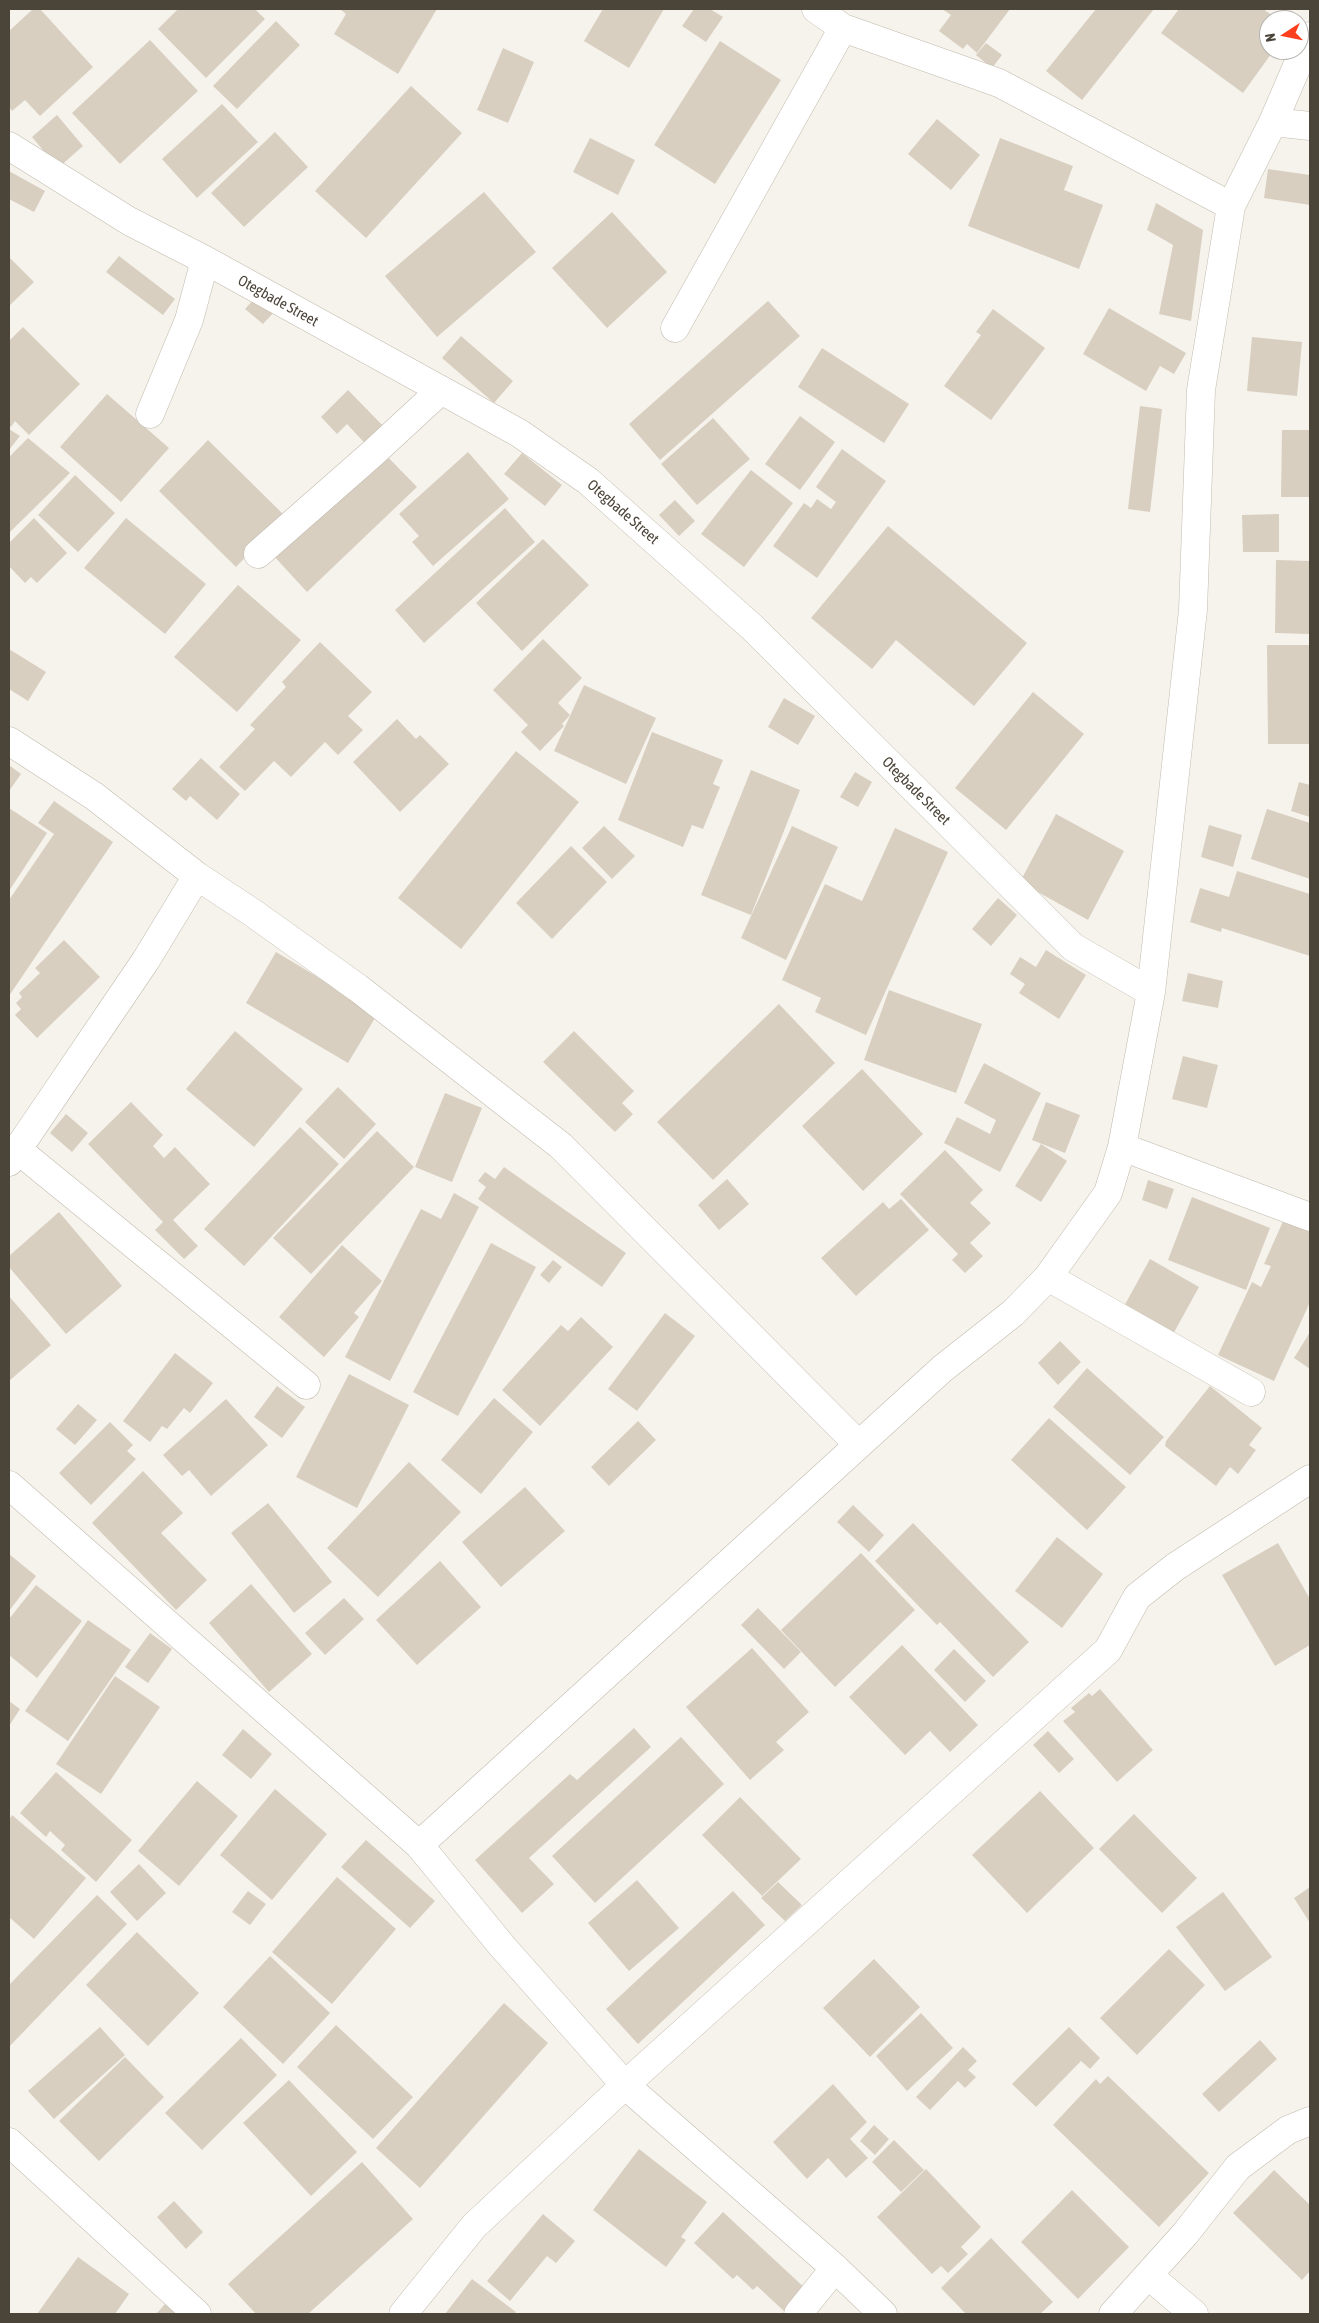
<!DOCTYPE html>
<html>
<head>
<meta charset="utf-8">
<style>
  body { margin:0 }
  #map { position:relative; width:1319px; height:2323px; overflow:hidden; background:#f6f3ec; font-family:"Asap Condensed",sans-serif }
  canvas { display:block }
  .frame { position:absolute; inset:0; border:10px solid #4b4439; pointer-events:none }
  .north { position:absolute; left:1259px; top:10px; width:50px; height:50px; box-sizing:border-box; background:#fff; border:1px solid #b7b4b0; border-radius:50%; rotate:259deg; font-size:14px; font-weight:700; line-height:20px; text-align:center; color:#4b4439 }
  .north::after { content:''; display:block; margin:auto; width:18px; height:22px; background:#fc3f1d; clip-path:polygon(50% 0,100% 100%,50% 72%,0 100%) }
</style>
</head>
<body>
<div id="map">
<canvas width="1319" height="2323"></canvas>
<div class="frame"></div>
<div class="north">N</div>
</div>
<script>
const ctx = document.querySelector('canvas').getContext('2d');
ctx.lineJoin = 'round';
function fillPath(path, color) { ctx.fillStyle = color; ctx.fill(path, 'evenodd'); }
const poly = rows => new Path2D(rows.map(r => 'M' + r).join(''));
function trace(path, color, width, dash) { ctx.strokeStyle = color; ctx.lineWidth = width; ctx.lineCap = dash ? 'butt' : 'round'; ctx.setLineDash(dash || []); ctx.stroke(path); }
function label(font, color, halo, rows, align = 'center') {
  ctx.font = font + ' "Asap Condensed",sans-serif'; ctx.lineWidth = 4; ctx.setLineDash([]); ctx.textBaseline = 'middle'; ctx.strokeStyle = halo; ctx.fillStyle = color; for (const [text, x, y, turn = 0] of rows) {
    ctx.save(); ctx.translate(x, y); ctx.rotate((+turn || 0) * Math.PI / 180); ctx.textAlign = isNaN(turn) ? turn : align; if (halo) ctx.strokeText(text, 0, 0); ctx.fillText(text, 0, 0); ctx.restore();
  }
}
fillPath(poly([
  [33,9,40,9,93,67,40,116,25,100,12,111,9,107,9,31],
  [178,9,255,9,265,19,206,78,158,29],
  [340,9,437,9,398,74,334,34,346,14],
  [603,9,664,9,629,68,584,41],
  [694,9,710,9,723,17,706,42,682,26],
  [942,9,1010,9,977,53,967,44,963,49,939,31,951,15],
  [1096,9,1154,9,1082,100,1046,71],
  [1179,9,1263,9,1279,20,1269,20,1269,50,1274,50,1243,93,1161,33],
  [276,21,300,45,237,109,213,86],
  [150,40,198,91,120,164,72,113],
  [720,41,781,80,715,184,654,145],
  [986,43,1002,55,992,68,976,55],
  [503,48,534,62,508,123,477,110],
  [411,86,462,133,366,238,315,191],
  [222,104,258,142,197,198,162,159],
  [57,115,83,146,58,168,32,137],
  [937,119,980,155,951,190,908,154],
  [275,132,308,167,244,227,211,193],
  [590,138,635,160,618,195,573,172],
  [1000,138,1073,166,1064,190,1103,205,1079,269,968,226],
  [1268,169,1310,175,1310,205,1264,198],
  [9,171,45,191,34,212,9,199],
  [484,192,536,252,437,337,385,276],
  [1156,203,1203,230,1191,321,1159,314,1173,245,1147,230],
  [612,212,667,272,607,328,552,268],
  [119,256,175,299,163,315,106,272],
  [9,257,34,282,9,306],
  [257,296,275,311,263,324,245,309],
  [768,301,800,336,660,460,629,424],
  [1109,308,1186,353,1174,374,1160,366,1146,391,1083,354],
  [993,309,1045,348,991,420,944,386,981,335,976,332],
  [23,327,80,384,29,435,15,421,11,427,9,425,9,341],
  [461,336,513,381,494,403,442,358],
  [1252,337,1302,342,1297,396,1247,391],
  [822,348,909,404,884,443,798,387],
  [348,390,390,433,372,451,347,424,337,434,321,417],
  [107,394,169,448,121,502,60,447],
  [1140,406,1162,409,1150,512,1128,509],
  [800,416,835,442,800,490,765,464],
  [713,418,750,459,697,505,661,464],
  [9,429,20,436,9,450],
  [1282,430,1310,430,1310,497,1281,497],
  [28,438,70,473,9,533,9,457],
  [208,440,285,516,236,567,159,491],
  [842,449,886,481,817,578,773,546,804,503,811,508,817,499,831,509,836,502,816,487],
  [381,450,417,487,307,592,272,554],
  [468,452,509,499,433,566,412,542,419,536,399,514],
  [522,453,562,485,545,506,504,474],
  [751,470,793,503,744,567,701,534],
  [75,475,115,513,78,552,38,515],
  [675,500,695,521,679,536,659,515],
  [505,508,535,542,424,643,395,610],
  [1279,514,1279,552,1243,552,1242,515],
  [34,518,67,553,37,583,31,577,25,583,9,566,9,543],
  [126,518,206,584,165,634,84,568],
  [888,526,1027,643,974,706,896,640,872,669,811,618],
  [543,539,589,585,522,651,476,603],
  [1276,560,1310,561,1310,634,1275,633],
  [238,585,301,640,237,712,174,657],
  [543,639,582,678,558,703,570,715,562,724,564,726,540,751,521,732,528,725,493,690],
  [320,642,372,692,348,716,363,730,338,755,325,742,291,777,274,761,245,791,219,767,255,729,250,725,286,687,282,682],
  [1267,645,1310,645,1310,744,1268,744],
  [9,649,46,672,28,701,9,689],
  [584,685,656,718,626,784,554,751],
  [1033,692,1084,734,1006,830,955,788],
  [784,698,815,716,798,745,768,727],
  [397,719,416,739,420,735,449,764,400,812,353,762],
  [652,732,723,760,713,784,720,787,703,829,692,825,683,847,618,820],
  [516,751,579,802,461,949,398,898],
  [201,758,240,794,217,820,190,796,186,801,172,789],
  [9,765,21,774,9,791],
  [751,770,800,790,751,915,701,895],
  [855,772,872,782,858,807,840,797],
  [1299,782,1310,785,1310,817,1291,811],
  [54,801,113,842,9,996,9,900,54,834,38,823],
  [9,808,47,833,9,891],
  [1267,809,1310,823,1310,879,1251,859],
  [1056,814,1124,851,1088,920,1020,882],
  [1209,825,1242,835,1233,867,1201,857],
  [604,826,635,856,612,879,582,848],
  [792,826,838,847,786,960,741,938],
  [895,828,948,852,866,1035,815,1012,821,998,782,980,825,884,862,901],
  [571,846,607,882,552,939,516,903],
  [1237,871,1310,894,1310,956,1222,928,1221,932,1190,922,1200,888,1229,897],
  [998,898,1017,915,991,946,972,929],
  [64,940,100,977,37,1038,15,1015,21,1009,16,1003,22,997,19,993,40,973,35,968],
  [1046,950,1086,975,1059,1019,1019,993,1025,984,1010,974,1020,957,1036,967],
  [276,952,378,1013,348,1063,246,1003],
  [1188,973,1223,981,1218,1008,1182,1001],
  [889,990,982,1024,956,1093,864,1060],
  [779,1004,835,1063,713,1180,657,1122],
  [235,1031,303,1089,254,1147,186,1089],
  [574,1031,634,1091,622,1103,633,1114,615,1132,543,1062],
  [1183,1056,1218,1065,1207,1108,1172,1099],
  [984,1063,1041,1093,1000,1172,944,1143,957,1117,990,1134,996,1120,964,1103],
  [862,1069,923,1134,863,1191,802,1126],
  [338,1087,376,1124,344,1159,305,1122],
  [445,1093,482,1108,452,1182,415,1167],
  [131,1102,163,1135,153,1146,164,1158,175,1147,210,1184,173,1220,198,1246,184,1259,155,1230,163,1222,88,1144],
  [1046,1102,1080,1115,1065,1153,1032,1140],
  [66,1114,88,1133,72,1152,50,1133],
  [300,1127,339,1164,244,1266,204,1229],
  [377,1131,414,1167,311,1274,273,1238],
  [1041,1144,1067,1161,1041,1202,1015,1186],
  [945,1150,983,1190,970,1203,991,1223,970,1243,983,1256,965,1273,952,1260,958,1254,900,1194],
  [504,1167,626,1253,602,1287,478,1199,486,1187,478,1181,485,1172,495,1179],
  [727,1179,749,1204,719,1230,698,1205],
  [1148,1180,1174,1189,1167,1209,1142,1200],
  [454,1193,479,1207,390,1381,345,1357,421,1209,441,1219],
  [1192,1197,1270,1228,1246,1290,1168,1260],
  [901,1199,929,1230,856,1296,821,1258,883,1202,889,1209],
  [59,1212,122,1286,66,1334,9,1267,9,1256],
  [1284,1219,1310,1232,1310,1302,1274,1381,1218,1355,1252,1282,1261,1287,1271,1266,1264,1264],
  [491,1243,536,1267,458,1416,413,1392],
  [342,1245,382,1281,354,1313,359,1317,324,1357,279,1317],
  [1150,1259,1199,1287,1172,1336,1123,1308],
  [553,1260,562,1267,549,1283,540,1275],
  [9,1296,51,1345,9,1381],
  [665,1313,695,1336,637,1411,608,1389],
  [581,1317,613,1347,540,1426,502,1390,561,1325,568,1331],
  [1310,1332,1310,1369,1294,1358],
  [1060,1341,1081,1362,1058,1385,1038,1363],
  [175,1353,213,1383,190,1413,184,1408,167,1429,162,1426,150,1442,123,1421],
  [1087,1368,1164,1437,1130,1475,1053,1407],
  [349,1374,409,1405,357,1508,296,1477],
  [277,1386,305,1407,282,1438,254,1417],
  [1210,1386,1262,1428,1249,1445,1256,1450,1238,1474,1230,1467,1216,1486,1165,1446,1166,1441],
  [494,1398,533,1432,481,1494,441,1460],
  [226,1399,268,1445,211,1496,189,1470,182,1476,163,1455],
  [78,1404,97,1420,75,1445,56,1429],
  [1049,1418,1126,1487,1087,1530,1011,1460],
  [638,1421,656,1440,609,1486,591,1467],
  [110,1422,133,1445,127,1451,136,1459,91,1505,59,1473],
  [409,1462,461,1512,378,1597,327,1548],
  [143,1471,183,1513,161,1533,207,1580,176,1610,92,1523],
  [525,1487,565,1531,501,1587,462,1542],
  [268,1503,332,1582,294,1613,231,1533],
  [853,1505,884,1535,869,1552,837,1522],
  [913,1523,1029,1642,993,1677,940,1622,937,1625,875,1561],
  [1057,1537,1103,1574,1062,1628,1015,1591],
  [1278,1543,1310,1599,1310,1645,1275,1666,1222,1575],
  [861,1553,915,1610,835,1687,781,1630],
  [9,1554,36,1576,9,1611],
  [440,1561,481,1607,417,1665,376,1620],
  [251,1584,312,1654,269,1692,209,1623],
  [36,1585,82,1621,37,1678,9,1655,9,1619],
  [344,1598,364,1619,325,1655,305,1633],
  [758,1608,801,1652,784,1669,741,1625],
  [88,1620,131,1650,68,1741,25,1711],
  [150,1633,172,1649,148,1683,125,1667],
  [902,1645,978,1725,950,1752,930,1731,905,1755,849,1697],
  [752,1648,809,1712,776,1742,784,1750,750,1780,686,1707],
  [954,1649,986,1681,965,1702,934,1670],
  [115,1676,160,1707,101,1794,56,1764],
  [1100,1689,1153,1750,1117,1782,1063,1721,1075,1712,1071,1708,1089,1693,1092,1696],
  [9,1701,20,1709,9,1726],
  [634,1728,651,1747,529,1858,554,1884,522,1913,475,1860,570,1774,577,1780],
  [243,1729,272,1754,251,1779,222,1755],
  [1048,1731,1074,1759,1059,1773,1033,1745],
  [681,1737,724,1784,595,1903,552,1856],
  [56,1772,132,1840,96,1882,61,1850,65,1845,50,1831,46,1837,20,1813],
  [197,1781,238,1816,179,1886,138,1851],
  [275,1789,327,1834,272,1900,220,1855],
  [1040,1791,1094,1848,1027,1913,972,1855],
  [740,1797,801,1859,762,1896,702,1835],
  [1134,1814,1197,1878,1162,1913,1099,1849],
  [12,1815,86,1878,34,1939,9,1917,9,1820],
  [366,1840,435,1901,410,1928,341,1867],
  [139,1864,166,1893,137,1921,110,1892],
  [337,1877,396,1929,332,2004,272,1952],
  [637,1880,679,1928,629,1971,588,1923],
  [778,1882,802,1905,785,1921,761,1898],
  [1310,1887,1310,1923,1294,1898],
  [248,1891,266,1904,250,1925,232,1912],
  [733,1891,765,1925,638,2044,606,2009],
  [1223,1892,1272,1957,1225,1991,1176,1927],
  [97,1895,127,1924,9,2047,9,1985],
  [137,1932,199,1993,148,2046,86,1985],
  [1169,1949,1205,1985,1137,2055,1100,2018],
  [270,1956,330,2013,283,2064,223,2007],
  [874,1959,920,2007,870,2057,823,2008],
  [504,2003,548,2043,420,2188,376,2148],
  [921,2013,953,2048,907,2091,876,2056],
  [336,2025,413,2097,373,2139,297,2067],
  [100,2027,125,2055,54,2119,28,2091],
  [1069,2027,1100,2058,1090,2069,1081,2061,1036,2107,1012,2084],
  [241,2038,277,2075,202,2150,165,2113],
  [1260,2040,1277,2059,1219,2112,1202,2094],
  [963,2047,977,2061,968,2070,976,2077,965,2088,958,2081,930,2110,916,2097],
  [125,2057,164,2097,99,2161,59,2121],
  [1108,2076,1209,2173,1159,2227,1053,2125,1096,2079,1100,2084],
  [289,2080,357,2152,311,2196,243,2123],
  [833,2084,867,2122,850,2139,868,2158,846,2178,828,2158,807,2179,773,2142],
  [874,2125,889,2139,875,2155,860,2141],
  [894,2140,924,2170,901,2192,872,2162],
  [639,2149,707,2202,681,2237,686,2240,666,2267,593,2210],
  [362,2162,413,2219,308,2314,256,2314,228,2284],
  [926,2169,981,2227,961,2247,968,2254,948,2273,941,2266,932,2274,877,2217],
  [1274,2170,1310,2205,1310,2271,1302,2280,1233,2213],
  [1072,2190,1129,2247,1078,2299,1021,2242],
  [174,2201,203,2232,186,2249,157,2217],
  [723,2212,807,2290,786,2313,757,2286,753,2290,737,2275,733,2279,694,2243],
  [543,2214,575,2241,556,2263,547,2256,510,2301,487,2281],
  [991,2238,1053,2302,1040,2314,966,2314,941,2288],
  [78,2257,129,2294,115,2314,37,2314],
  [472,2279,516,2312,514,2314,445,2314],
  [165,2304,177,2314,156,2314]
]), '#d8cfc1');
const minor = poly([
  [816,9,843,28,999,83,1231,206],
  [1273,122,1310,126],
  [9,146,129,221,205,260,519,433,588,481,753,628,1073,947,1151,992],
  [675,328,843,28],
  [150,414,189,320,205,260],
  [258,554,373,453,440,391],
  [9,741,94,796,197,876,146,960,9,1162],
  [197,876,253,913,358,988,561,1146,858,1444],
  [1122,1147,1310,1217],
  [18,1150,306,1385],
  [1048,1277,1251,1392],
  [9,1485,419,1845,502,1946,625,2085,835,2268,883,2314],
  [419,1845,942,1369,1013,1313,1048,1277,1108,1193,1122,1147,1151,992,1193,610,1201,390,1231,206,1273,122,1310,36],
  [9,2142,197,2314],
  [1148,2275,1194,2314],
  [403,2314,474,2226,625,2085,1108,1650,1137,1597,1175,1567,1310,1479],
  [798,2314,835,2268],
  [1113,2314,1185,2234,1238,2167,1288,2130,1310,2121]
]);
trace(minor, '#c2bbae', 29);
trace(minor, '#fff', 28);
label('15px', '#4b4439', '#fff', [
  ["Otegbade Street",278,301,29],
  ["Otegbade Street",623,512,41],
  ["Otegbade Street",916,791,45]
]);
</script>
</body>
</html>
